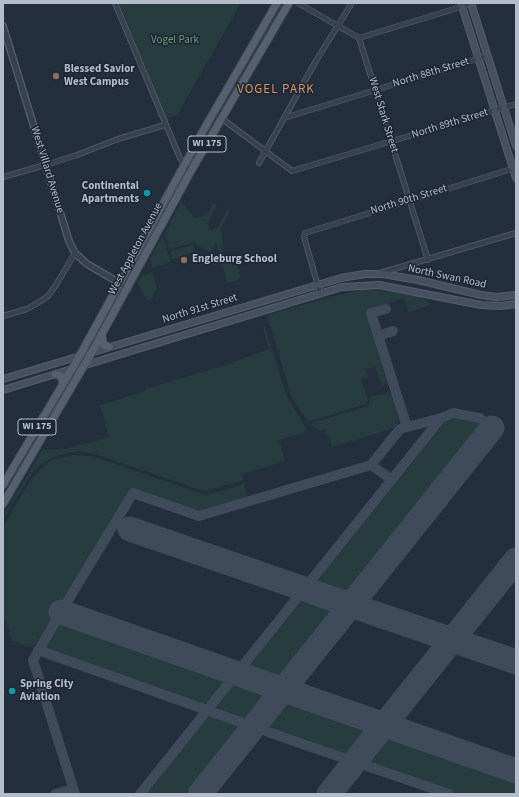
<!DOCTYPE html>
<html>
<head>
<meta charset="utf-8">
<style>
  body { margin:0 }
  #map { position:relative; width:519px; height:797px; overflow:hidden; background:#242f3e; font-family:"Source Sans 3",sans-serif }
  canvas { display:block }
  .frame { position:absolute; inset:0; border:4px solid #b4bcc9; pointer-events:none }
</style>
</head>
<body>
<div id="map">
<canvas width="519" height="797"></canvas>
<div class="frame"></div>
</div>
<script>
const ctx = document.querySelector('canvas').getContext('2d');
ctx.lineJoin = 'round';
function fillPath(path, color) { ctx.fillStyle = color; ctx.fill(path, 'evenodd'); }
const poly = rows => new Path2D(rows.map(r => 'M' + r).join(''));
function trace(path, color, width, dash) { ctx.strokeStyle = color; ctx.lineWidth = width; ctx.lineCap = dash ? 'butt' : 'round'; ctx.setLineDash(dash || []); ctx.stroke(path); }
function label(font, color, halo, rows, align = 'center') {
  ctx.font = font + ' "Source Sans 3",sans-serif'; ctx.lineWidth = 3; ctx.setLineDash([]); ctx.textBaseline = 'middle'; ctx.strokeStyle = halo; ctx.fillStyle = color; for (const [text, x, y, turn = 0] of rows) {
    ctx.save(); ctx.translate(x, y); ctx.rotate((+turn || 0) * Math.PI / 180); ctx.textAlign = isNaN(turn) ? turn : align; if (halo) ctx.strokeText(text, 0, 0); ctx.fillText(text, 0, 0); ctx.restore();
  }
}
fillPath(poly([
  [119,3,241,3,177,115,166,119],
  [281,3,285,3,222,111,220,110,220,106],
  [215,120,216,122,195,160,192,162,191,161,212,122],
  [183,174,185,175,129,278,127,276],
  [181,202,195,218,207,215,213,203,217,206,207,224,209,225,208,228,212,231,214,228,217,229,228,208,230,210,220,231,223,232,221,235,224,245,221,246,224,256,229,255,232,266,237,265,240,276,239,280,227,283,216,242,211,252,193,243,169,249,165,233],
  [162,237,164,239,171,261,161,266,160,265,152,267,150,259],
  [193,245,195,252,172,259,170,251],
  [152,272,157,288,151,301,146,299,137,283,141,276],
  [365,289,421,296,431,305,409,312,404,298,373,309,372,308,366,310,387,382,387,384,382,386,375,367,366,369,368,377,361,379,368,400,366,404,308,422,292,398,267,315,330,297],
  [263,327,265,327,287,397,306,428,301,437,300,434,279,440,285,461,242,474,243,480,241,481,205,491,197,489,95,454,80,451,66,453,51,458,35,469,29,477,3,520,3,517,42,450,66,449,109,437,100,405,146,391,145,389,226,365,269,349],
  [389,392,391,394,399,420,398,423,394,428,332,447,329,437,327,435,325,429,320,431,311,425,312,423,368,406,370,401,370,397],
  [50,415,52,416,10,486,7,484,45,420],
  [451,418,460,418,478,422,482,427,482,430,352,592,347,596,342,596,317,587,315,585,315,580,318,576,439,424,445,420],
  [74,455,92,456,206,495,244,484,247,493,246,497,236,502,209,511,197,512,130,489,114,517,112,516,106,531,60,606,58,605,54,617,37,643,33,646,27,647,12,640,3,614,3,527,32,478,38,471,51,461,58,458],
  [306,597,313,599,335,607,335,613,334,615,284,677,275,680,251,672,247,666,249,662,297,602],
  [61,620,66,620,221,675,224,676,225,681,209,702,205,704,199,704,47,651,44,648,46,642,58,622],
  [241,682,264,690,268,693,267,699,252,719,244,720,219,712,216,709,216,705,231,685],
  [291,699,368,726,370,731,369,735,355,752,349,755,331,751,266,728,265,722,281,702,284,700],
  [206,717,213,717,235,724,239,726,240,730,238,736,191,794,143,794],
  [391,734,516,777,516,794,456,794,369,763,366,759,368,756,382,739]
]), '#263c3f');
trace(poly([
  [386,309,371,313,407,427],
  [378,336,393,331],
  [371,465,391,479],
  [303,589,351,605],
  [38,650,288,739,449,794],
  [55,794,73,789],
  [75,794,33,660,61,612,133,493,199,516,371,465,400,429,441,418],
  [140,794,441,418,453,413,480,418,492,428]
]), '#3f4a5a', 10);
trace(poly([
  [130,529,516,662],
  [61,612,516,771],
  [200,794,492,428],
  [329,794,516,560]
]), '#3f4a5a', 25);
const minor = poly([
  [115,3,180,158,185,166,191,171],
  [298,3,359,38,428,260],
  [359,38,474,3],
  [213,112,292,171,516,104],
  [284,118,487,56],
  [259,163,317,59,352,3],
  [3,177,52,163,77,155,118,139,165,125],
  [380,273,516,233],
  [320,293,304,237,305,233,515,168],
  [3,316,27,309,41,301,48,296,56,285,75,253]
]);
const tertiary = poly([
  [3,26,69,241,75,253,87,264,128,288]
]);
const secondary = poly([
  [461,3,516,178],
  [471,3,516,146],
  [3,379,261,302,341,278,365,274,383,274,418,280,481,295,497,297,516,295],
  [3,390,342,287,379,285,481,305,501,306,516,304]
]);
const primary = poly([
  [102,336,103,344,109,347],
  [55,374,61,376,63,383],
  [3,485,79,357,203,131,277,3],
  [3,504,92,352,191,171,289,3]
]);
trace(minor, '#565f6c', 6);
trace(tertiary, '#565f6c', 8);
trace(secondary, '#565f6c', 8);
trace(primary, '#414a57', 9);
trace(minor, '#38414e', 4.5);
trace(tertiary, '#38414e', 5.5);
trace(secondary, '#465061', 6);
trace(primary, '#56606e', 7);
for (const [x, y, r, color] of [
  [56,76,4,"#8d6e63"],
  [147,193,4,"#0f9aa8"],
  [184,260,4,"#8d6e63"],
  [12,691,4,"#0f9aa8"]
]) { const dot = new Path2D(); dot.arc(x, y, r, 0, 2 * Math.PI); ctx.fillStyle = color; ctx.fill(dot); trace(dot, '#1d2633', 1.5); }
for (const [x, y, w] of [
  [207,144,38],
  [37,427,38]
]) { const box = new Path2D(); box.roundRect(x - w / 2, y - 8, w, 16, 3); ctx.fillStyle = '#1d2633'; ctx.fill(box); trace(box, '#b4bcc9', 1); }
label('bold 10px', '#b4bcc9', null, [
  ["WI 175",207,144],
  ["WI 175",37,427]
]);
label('11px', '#6b9a76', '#1d2633', [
  ["Vogel Park",175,41]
]);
label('bold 11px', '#b4bcc9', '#1d2633', [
  ["Blessed Savior",64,70],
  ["West Campus",64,83],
  ["Continental",139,187,"right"],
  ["Apartments",139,200,"right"],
  ["Engleburg School",192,260],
  ["Spring City",20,685],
  ["Aviation",20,698]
], 'left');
label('11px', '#b4bcc9', '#1d2633', [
  ["North 88th Street",431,73,-17],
  ["West Stark Street",383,115,73],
  ["North 89th Street",450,124,-17],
  ["West Villard Avenue",47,170,73],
  ["North 90th Street",409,200,-17],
  ["West Appleton Avenue",136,249,-62],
  ["North Swan Road",447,277,12],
  ["North 91st Street",200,309,-17]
]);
ctx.letterSpacing = '1px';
label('13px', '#d59563', '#1d2633', [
  ["VOGEL PARK",276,90]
]);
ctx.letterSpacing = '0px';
</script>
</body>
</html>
